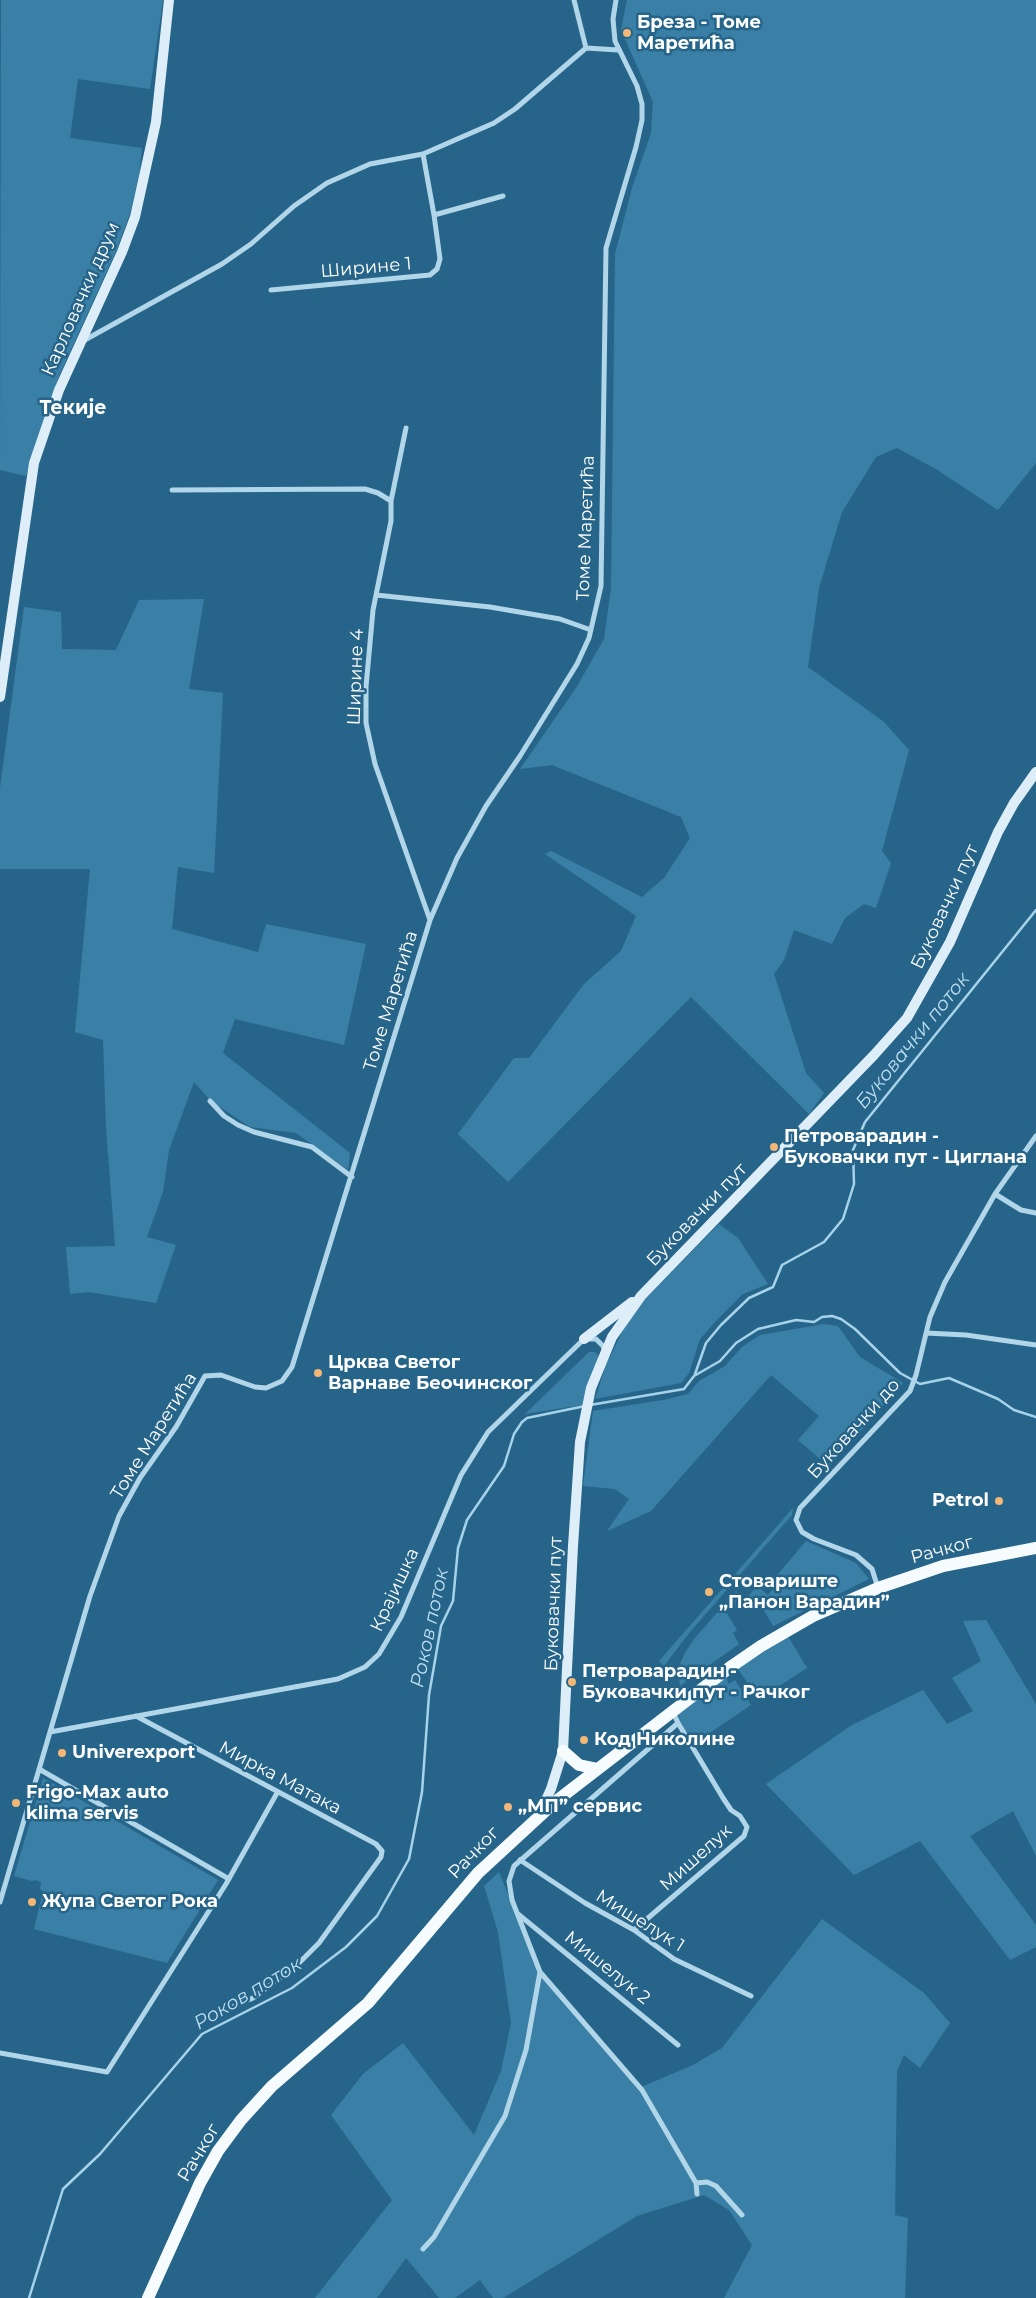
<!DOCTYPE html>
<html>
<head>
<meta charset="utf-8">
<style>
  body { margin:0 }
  canvas { display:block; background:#266589 }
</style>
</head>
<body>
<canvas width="1036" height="2298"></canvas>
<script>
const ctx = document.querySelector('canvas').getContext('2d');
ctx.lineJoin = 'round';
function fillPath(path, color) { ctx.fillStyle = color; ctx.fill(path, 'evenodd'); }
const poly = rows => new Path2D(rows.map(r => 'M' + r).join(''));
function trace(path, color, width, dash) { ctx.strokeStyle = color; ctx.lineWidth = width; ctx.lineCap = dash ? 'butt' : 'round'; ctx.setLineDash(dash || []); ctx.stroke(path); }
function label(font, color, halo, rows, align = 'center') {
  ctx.font = font + ' Montserrat,sans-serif'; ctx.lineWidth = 5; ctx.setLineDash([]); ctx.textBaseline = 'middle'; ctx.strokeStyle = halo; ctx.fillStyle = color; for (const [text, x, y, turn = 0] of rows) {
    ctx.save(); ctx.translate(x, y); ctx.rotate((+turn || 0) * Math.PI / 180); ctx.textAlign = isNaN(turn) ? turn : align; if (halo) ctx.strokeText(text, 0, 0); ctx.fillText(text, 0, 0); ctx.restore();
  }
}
fillPath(poly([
  [1,0,163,0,150,89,78,79,70,138,142,148,139,175,130,213,117,249,59,376,26,476,0,470],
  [627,0,1036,0,1036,463,998,510,936,469,897,448,876,457,842,512,819,588,808,667,884,722,909,750,882,851,891,863,876,908,864,904,845,918,832,944,794,930,784,960,774,974,806,1073,824,1093,809,1114,691,997,508,1182,458,1134,514,1058,529,1058,584,984,621,951,636,916,545,854,551,851,642,897,664,878,690,838,681,817,552,765,520,769,576,688,604,639,611,588,615,254,632,188,651,133,653,102,621,30],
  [204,599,189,689,223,693,214,873,178,867,172,929,258,952,266,924,366,944,344,1045,235,1019,223,1053,350,1153,348,1170,296,1133,250,1127,211,1101,194,1082,169,1150,163,1192,147,1237,176,1245,156,1303,89,1292,70,1294,66,1247,115,1246,106,1127,103,1040,75,1032,90,869,0,869,0,788,24,607,61,612,62,649,116,650,139,600],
  [719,1224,738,1238,768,1284,743,1294,716,1321,700,1339,689,1373,681,1383,595,1399,606,1365,626,1324,644,1300],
  [824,1324,838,1326,860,1357,903,1383,829,1467,798,1440,819,1416,771,1375,651,1511,607,1531,629,1499,615,1489,583,1486,593,1411,663,1400,688,1394,699,1381,725,1366,742,1347,760,1335],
  [589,1352,595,1352,599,1356,582,1405,525,1414],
  [793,1508,792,1515,690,1632,664,1666,659,1661],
  [806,1541,856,1563,869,1579,773,1626,762,1607,759,1609,756,1603,752,1606,748,1599,726,1612,737,1630,733,1633,739,1644,680,1686,678,1668,686,1651,695,1638,736,1591,746,1599,757,1586,768,1595,778,1583,774,1579],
  [986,1620,1036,1704,1036,1856,1013,1811,970,1836,1036,1925,1036,1947,1010,1960,920,1841,854,1875,766,1784,852,1725,923,1690,947,1724,973,1711,952,1678,981,1661,963,1621],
  [786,1633,807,1668,759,1699,735,1665],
  [725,1676,729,1684,735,1680,751,1705,692,1745,679,1720,677,1706],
  [43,1778,218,1880,167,1963,34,1929,43,1891,40,1889,41,1883,37,1880,32,1881,14,1876],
  [499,1872,539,1970,639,2088,693,2065,722,2048,822,1919,924,1993,950,2023,920,2068,904,2055,897,2071,895,2215,908,2218,905,2298,724,2298,752,2245,729,2210,704,2195,637,2216,503,2298,493,2298,480,2280,455,2298,439,2298,406,2258,377,2298,315,2298,392,2200,331,2115,363,2074,403,2043,474,2135,501,2071,511,2023,498,1932,484,1886]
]), '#3a80a6');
trace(poly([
  [695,1374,706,1343,721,1325,749,1298,773,1287,782,1265,824,1242,843,1219,854,1184,853,1150,865,1122,1036,910],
  [590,1405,684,1389,694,1376,720,1361,736,1343,758,1329,796,1320,814,1322,822,1317,832,1316,841,1319,855,1329,900,1373,920,1384,949,1378,998,1399,1014,1410,1036,1417],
  [29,2298,63,2189,100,2154,202,2034,292,1988,346,1947,377,1916,409,1859,422,1792,429,1695,441,1626,453,1601,458,1548,467,1520,504,1466,514,1434,522,1422,527,1418,585,1406]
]), '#a7d3ea', 2.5);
trace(poly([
  [574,0,586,48],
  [586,48,618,50],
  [423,154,434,215,503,196],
  [271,290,430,275,437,269,440,259,434,215],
  [83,341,222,264,251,244,294,206,327,183,370,164,423,154,494,123,515,109,586,48],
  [406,428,391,501,391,521,373,610,366,687,366,723,375,764,430,920],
  [172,490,365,489,378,493,391,501],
  [376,595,490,607,560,619,591,630],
  [210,1101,224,1116,238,1125,254,1132,312,1147,352,1177],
  [995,1194,1021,1210,1036,1213],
  [926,1333,966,1335,1036,1345],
  [878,1588,872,1569,856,1555,814,1539,802,1532,796,1520,800,1508,910,1391,916,1375,930,1317,945,1282,995,1194,1036,1136],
  [136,1716,376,1844,382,1851,381,1857,319,1943,298,1964,269,1986,253,1998,228,2009],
  [678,1723,514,1866,509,1881,512,1900,540,1972,642,2090,696,2183,697,2194],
  [50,1732,338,1679,365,1667,379,1654,401,1617,461,1475,488,1432,584,1339,596,1339,603,1346,605,1352],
  [39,1769,229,1879],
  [520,1860,585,1903,634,1930,674,1959,751,1996],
  [0,1902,90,1596,119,1516,140,1478,176,1427,205,1376,221,1375,255,1387,266,1388,282,1381,292,1367,430,920,457,858,486,806,520,756,577,664,589,638,601,586,606,248,636,147,642,120,642,104,637,86,615,41,613,19,616,0],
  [518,1914,678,2045],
  [634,1930,744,1836,747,1827,740,1816,731,1810,723,1798,678,1723,673,1712],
  [0,2053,107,2072,226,1884,277,1793],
  [696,2183,707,2182,716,2186,742,2215],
  [423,2249,434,2237,505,2116,526,2050,540,1972]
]), '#b2d6e9', 5);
trace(poly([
  [0,697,34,463,59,390,122,252,135,217,156,122,169,0],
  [584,1339,632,1302],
  [539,1815,551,1789,563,1751,573,1546,580,1442,591,1388,612,1337,641,1296,874,1055,907,1018,950,942,998,832,1014,803,1036,772]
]), '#ddeef8', 10);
trace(poly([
  [563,1751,579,1765,598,1769],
  [148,2298,200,2183,218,2151,241,2120,272,2086,368,2003,478,1873,555,1802,729,1668,761,1646,813,1616,878,1588,943,1566,1036,1548]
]), '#f6fbfe', 12);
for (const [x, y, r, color] of [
  [627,33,5,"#f3b677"],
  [774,1147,5,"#f3b677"],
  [318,1373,5,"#f3b677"],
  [999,1501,5,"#f3b677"],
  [709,1592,5,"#f3b677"],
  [572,1682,5,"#f3b677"],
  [584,1740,5,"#f3b677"],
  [62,1753,5,"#f3b677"],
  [16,1803,5,"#f3b677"],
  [508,1807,5,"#f3b677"],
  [32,1902,5,"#f3b677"]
]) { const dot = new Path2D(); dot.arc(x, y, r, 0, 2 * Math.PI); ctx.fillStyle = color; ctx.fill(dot); trace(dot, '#266589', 2); }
label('bold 18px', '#fff', '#266589', [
  ["Бреза - Томе",637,23],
  ["Маретића",637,44],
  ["Петроварадин -",784,1137],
  ["Буковачки пут - Циглана",784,1158],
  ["Црква Светог",328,1363],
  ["Варнаве Беочинског",328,1384],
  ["Petrol",989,1501,"right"],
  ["Стовариште",719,1582],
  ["„Панон Варадин”",719,1603],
  ["Петроварадин -",582,1672],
  ["Буковачки пут - Рачког",582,1693],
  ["Код Николине",594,1740],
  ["Univerexport",72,1753],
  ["Frigo-Max auto",26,1793],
  ["klima servis",26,1814],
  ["„МП” сервис",518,1807],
  ["Жупа Светог Рока",42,1902]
], 'left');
label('18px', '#fff', '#266589', [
  ["Ширине 1",366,268,-5],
  ["Карловачки друм",81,299,-66],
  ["Томе Маретића",586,528,-88],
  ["Ширине 4",356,677,-88],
  ["Буковачки пут",945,907,-65],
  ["Томе Маретића",391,1001,-73],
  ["Буковачки пут",697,1215,-46],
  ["Буковачки до",854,1429,-48],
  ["Томе Маретића",154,1436,-58],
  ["Рачког",942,1550,-15],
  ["Крајишка",395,1590,-65],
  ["Буковачки пут",554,1604,-88],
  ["Мирка Матака",280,1778,28],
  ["Рачког",474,1853,-46],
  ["Мишелук",696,1858,-42],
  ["Мишелук 1",640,1921,32],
  ["Мишелук 2",607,1968,39],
  ["Рачког",199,2153,-59]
]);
label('bold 19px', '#fff', '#266589', [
  ["Текије",73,408]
]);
label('italic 19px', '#bedff1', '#266589', [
  ["Буковачки поток",913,1041,-51],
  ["Роков поток",430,1628,-78],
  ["Роков поток",248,1994,-31]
]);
</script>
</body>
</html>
